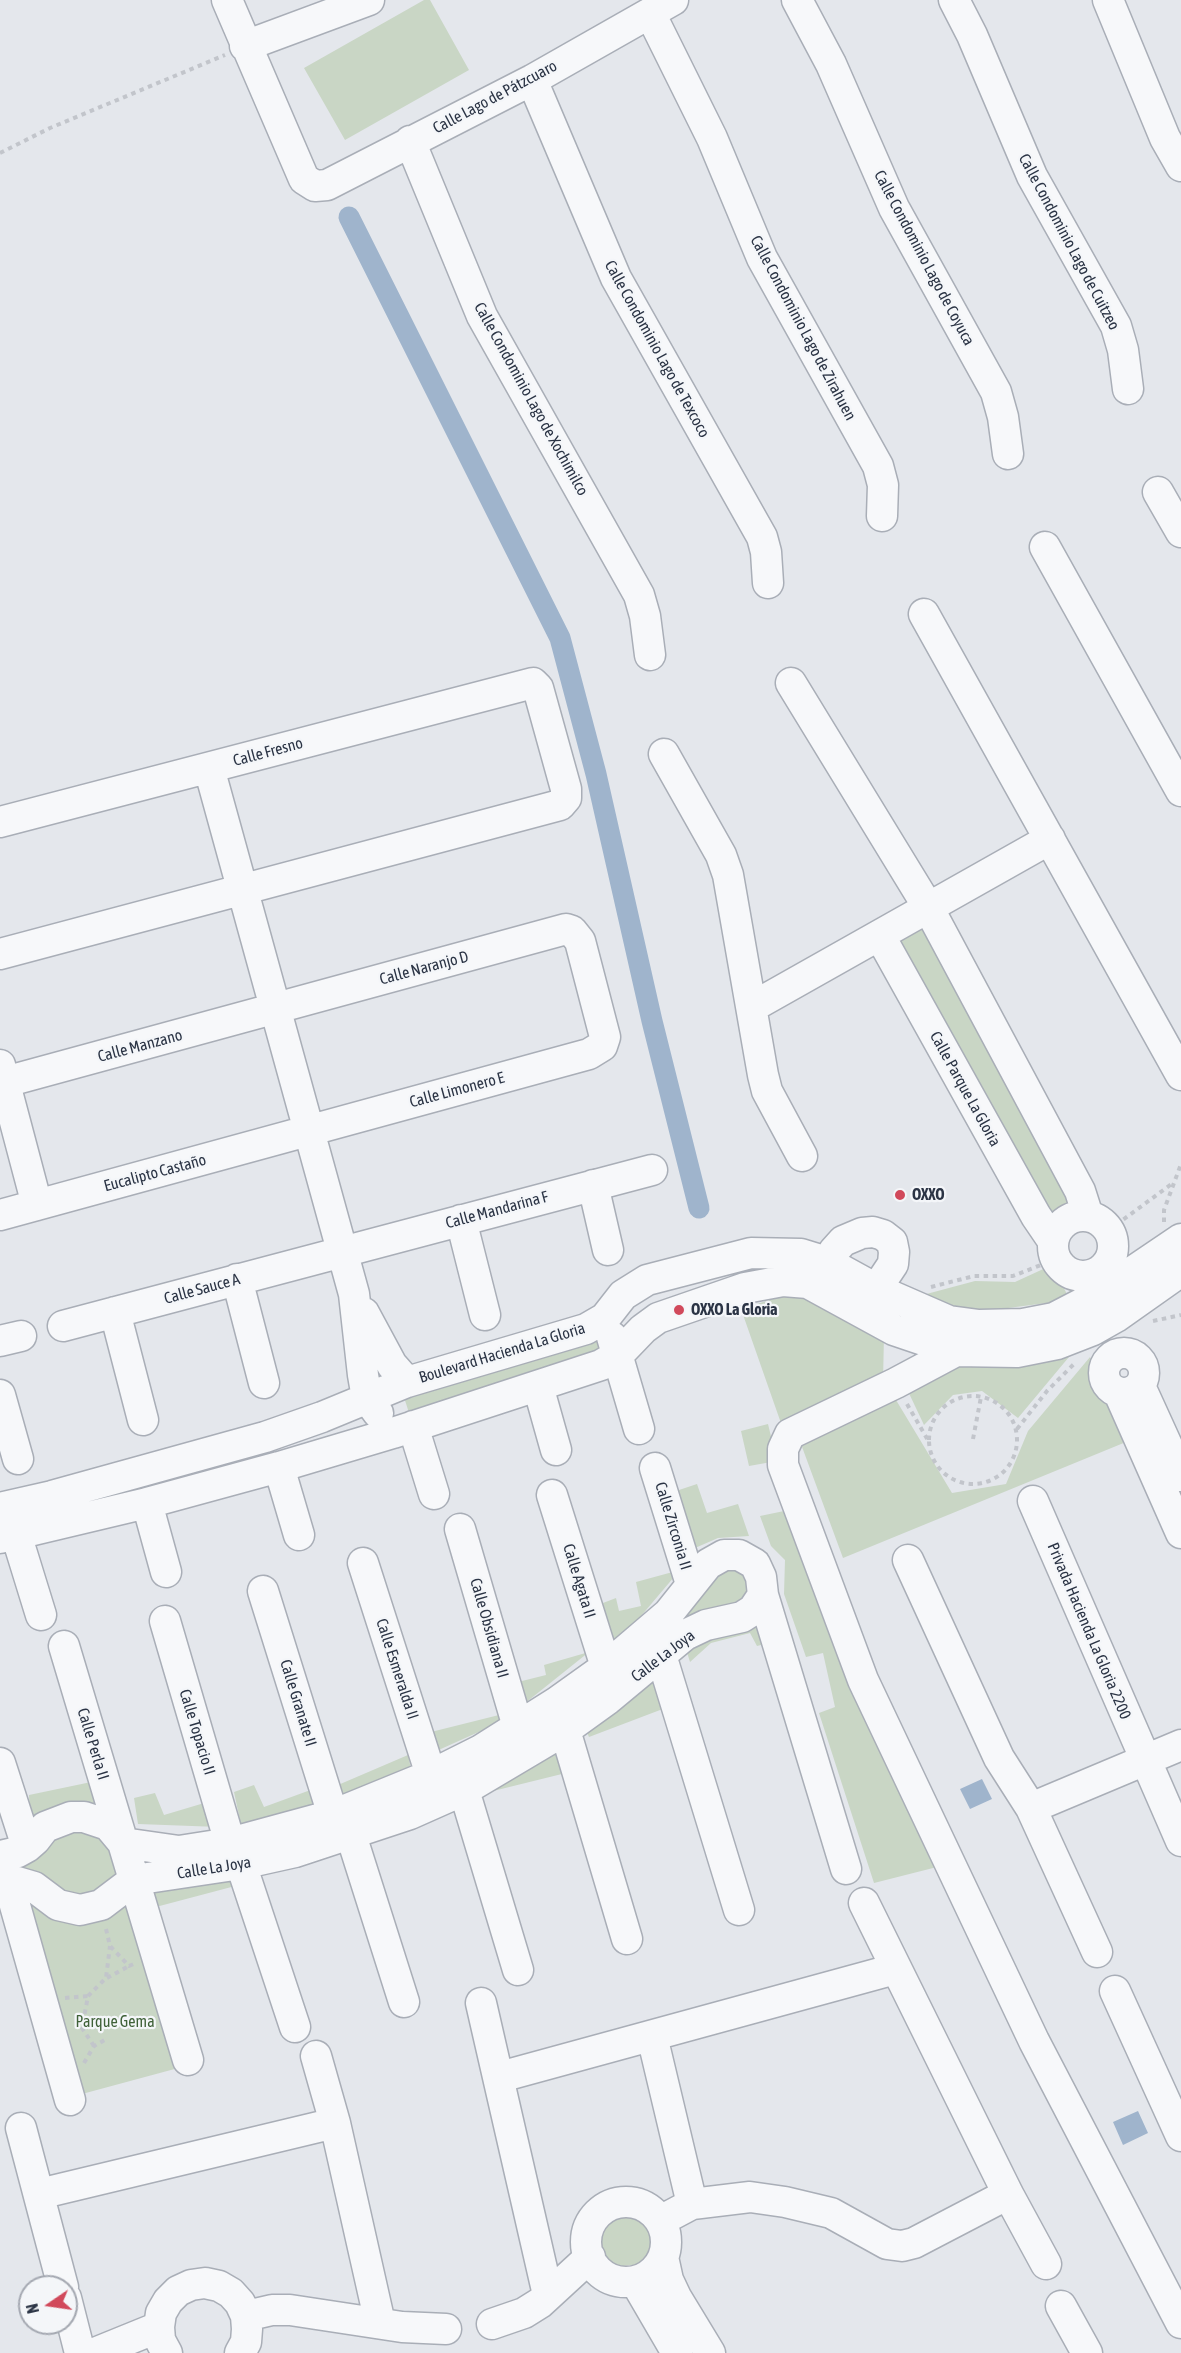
<!DOCTYPE html>
<html>
<head>
<meta charset="utf-8">
<style>
  body { margin:0 }
  #map { position:relative; width:1181px; height:2353px; overflow:hidden; background:#e4e7ec; font-family:"Asap Condensed",sans-serif }
  canvas { display:block }
  .north { position:absolute; left:18px; top:2275px; width:60px; height:60px; box-sizing:border-box; background:#f4f6f9; border:2px solid #a4a8b1; border-radius:50%; rotate:257deg; font-size:16px; font-weight:700; line-height:24px; text-align:center; color:#2b3445 }
  .north::after { content:''; display:block; margin:auto; width:21px; height:27px; background:#d1495b; clip-path:polygon(50% 0,100% 100%,50% 72%,0 100%) }
</style>
</head>
<body>
<div id="map">
<canvas width="1181" height="2353"></canvas>
<div class="north">N</div>
</div>
<script>
const ctx = document.querySelector('canvas').getContext('2d');
ctx.lineJoin = 'round';
function fillPath(path, color) { ctx.fillStyle = color; ctx.fill(path, 'evenodd'); }
const poly = rows => new Path2D(rows.map(r => 'M' + r).join(''));
function trace(path, color, width, dash) { ctx.strokeStyle = color; ctx.lineWidth = width; ctx.lineCap = dash ? 'butt' : 'round'; ctx.setLineDash(dash || []); ctx.stroke(path); }
function label(font, color, halo, rows, align = 'center') {
  ctx.font = font + ' "Asap Condensed",sans-serif'; ctx.lineWidth = 4.5; ctx.setLineDash([]); ctx.textBaseline = 'middle'; ctx.strokeStyle = halo; ctx.fillStyle = color; for (const [text, x, y, turn = 0] of rows) {
    ctx.save(); ctx.translate(x, y); ctx.rotate((+turn || 0) * Math.PI / 180); ctx.textAlign = isNaN(turn) ? turn : align; if (halo) ctx.strokeText(text, 0, 0); ctx.fillText(text, 0, 0); ctx.restore();
  }
}
fillPath(poly([
  [424,0,430,0,469,70,345,140,304,68],
  [926,921,1080,1209,1064,1216,1051,1229,891,943],
  [1052,1265,1070,1300,977,1312,919,1296,975,1281,1015,1282],
  [801,1290,884,1335,883,1382,782,1426,741,1309],
  [600,1329,609,1353,410,1416,402,1391],
  [1079,1345,1018,1418,982,1391,953,1395,924,1425,906,1387,960,1360],
  [1090,1357,1126,1442,843,1558,798,1436,893,1395,952,1493,1006,1484,1028,1431],
  [768,1424,777,1461,749,1466,741,1431],
  [697,1484,707,1513,738,1504,749,1536,718,1538,695,1548,676,1491],
  [789,1510,941,1866,874,1883,819,1713,835,1707,823,1653,806,1657,784,1594,785,1560,771,1546,760,1516],
  [739,1560,757,1591,604,1680,706,1575],
  [680,1570,613,1649,603,1603,616,1598,619,1611,641,1606,636,1582],
  [765,1618,773,1642,757,1646,750,1633,711,1643,690,1662,685,1646],
  [589,1652,524,1704,518,1682,546,1675,544,1665],
  [658,1663,668,1707,589,1737,583,1723],
  [499,1715,503,1721,432,1753,427,1733],
  [560,1742,570,1772,485,1793],
  [408,1755,411,1769,340,1800,338,1785],
  [96,1781,102,1806,68,1802,30,1826,29,1795],
  [254,1785,264,1807,316,1788,323,1810,241,1825,234,1792],
  [155,1793,164,1815,211,1801,219,1827,138,1824,134,1798],
  [74,1822,104,1829,119,1862,109,1892,66,1894,14,1865],
  [235,1871,239,1885,152,1908,141,1885],
  [24,1887,76,1921,129,1890,182,2067,82,2094],
  [633,2209,652,2223,656,2246,643,2264,613,2267,596,2247,607,2213]
]), '#c9d6c5');
fillPath(poly([
  [982,1779,992,1799,970,1809,960,1789],
  [1138,2111,1148,2133,1123,2145,1113,2122]
]), '#9fb4cc');
trace(poly([
  [349,217,560,638,596,774,652,1021,699,1208]
]), '#9fb4cc', 21);
const minor = poly([
  [227,0,304,179,315,186,327,185,532,80,673,0],
  [797,0,831,64,894,208,996,392,1003,417,1008,454],
  [954,0,972,35,1032,176,1116,326,1123,350,1128,389],
  [1108,0,1165,138,1181,166],
  [650,13,712,138,762,258,878,466,883,485,882,516],
  [245,46,369,0],
  [532,80,616,278,762,537,766,552,768,583],
  [410,141,482,316,639,595,645,616,650,655],
  [1158,492,1181,532],
  [1045,547,1181,791],
  [924,614,1181,1075],
  [791,683,928,907,1080,1191,1088,1216],
  [664,754,721,855,728,875,763,1075,767,1091,802,1156],
  [209,768,354,1294,363,1375,367,1398,378,1413],
  [0,822,533,683,538,688,566,789,566,798,560,805,0,954],
  [880,936,1036,1216,1053,1241],
  [752,1007,1050,839],
  [0,1065,37,1205],
  [593,1185,608,1250],
  [0,1215,589,1054,602,1046,605,1037,580,941,572,931,566,929,5,1082],
  '1053 1246a30 30 0 1 1 60 0a30 30 0 1 1-60 0Z',
  [461,1220,485,1315],
  [819,1278,834,1251,843,1241,862,1233,873,1232,883,1235,892,1242,894,1252,893,1264,865,1306],
  [237,1279,264,1383],
  [115,1312,143,1420],
  [364,1313,392,1365,407,1382],
  [63,1326,652,1170],
  [612,1337,639,1429],
  [0,1341,21,1336],
  [956,1351,896,1383,790,1434,783,1449,783,1465,863,1680,1034,2041,1181,2323],
  '1104 1373a20 20 0 1 1 40 0a20 20 0 1 1-40 0Z',
  [538,1386,556,1450],
  [1140,1386,1181,1476],
  [1119,1393,1181,1533],
  [0,1395,18,1459],
  [413,1426,434,1494],
  [279,1467,299,1535],
  [655,1468,691,1584],
  [552,1495,606,1667],
  [1033,1501,1181,1841],
  [147,1503,166,1572],
  [0,1508,52,1496,265,1437,322,1417,407,1382,586,1329,605,1318,623,1295,647,1280,751,1253,801,1254,827,1262,878,1290,949,1321,979,1325,1023,1324,1054,1318,1081,1304,1110,1287,1181,1239],
  [460,1529,518,1727],
  [16,1534,41,1615],
  [0,1538,147,1503,279,1467,393,1433,601,1365,618,1355,643,1329,658,1318,745,1288,783,1281,808,1283,894,1330,956,1351,1017,1352,1057,1344,1093,1330,1116,1317,1181,1271],
  [908,1560,999,1758,1031,1808,1097,1952],
  [363,1563,431,1775],
  [263,1591,333,1815],
  [763,1595,846,1869],
  [165,1621,230,1843],
  [64,1646,188,2060],
  [661,1655,739,1910],
  [565,1730,627,1939],
  [0,1763,27,1847],
  [464,1790,518,1970],
  [1031,1808,1181,1745],
  [351,1835,404,2002],
  [0,1856,18,1852,27,1847,35,1840,45,1827,71,1817,84,1817,108,1825,123,1843,179,1851,230,1843,333,1815,431,1775,481,1750,557,1702,606,1667,668,1614,708,1564,724,1555,739,1555,755,1564,761,1577,763,1595,753,1610,742,1617,706,1625,685,1635,608,1699,565,1730,464,1790,410,1814,295,1852,241,1864,134,1880,101,1905,80,1910,58,1905,34,1887,0,1877],
  [241,1864,295,2027],
  [7,1877,70,2100],
  [864,1903,1008,2194,1046,2264],
  [1115,1991,1181,2136],
  [481,2003,548,2295],
  [652,2036,692,2204],
  [316,2056,335,2123,380,2323],
  [500,2077,895,1969],
  [21,2128,63,2287],
  [39,2194,335,2123],
  '586 2242a40 40 0 1 1 80 0a40 40 0 1 1-80 0Z',
  [660,2221,692,2204,750,2197,785,2202,831,2213,887,2244,902,2246,914,2243,1008,2194],
  [663,2257,668,2280,676,2297,710,2353],
  [635,2281,677,2353],
  [66,2298,80,2353],
  [1061,2306,1087,2353],
  [246,2316,272,2310,290,2310,402,2327,446,2329],
  [492,2324,524,2313,540,2303,590,2257],
  [95,2353,159,2327],
  [167,2353,160,2340,159,2327,161,2313,168,2301,178,2291,191,2285,205,2283,219,2286,231,2293,240,2303,246,2316,247,2329,246,2342,240,2353]
]);
trace(minor, '#a9aeb7', 33);
trace(poly([
  [0,153,50,128,225,55],
  [1164,1222,1164,1210,1181,1164],
  [1109,1230,1173,1183],
  [931,1287,974,1276,1013,1276,1046,1263],
  [1153,1321,1181,1315],
  '929 1440a44 44 0 1 1 88 0a44 44 0 1 1-88 0Z',
  [907,1404,929,1442],
  [1017,1429,1047,1391,1074,1364],
  [973,1439,981,1397],
  [106,1929,110,1946,129,1966,136,1963],
  [107,1978,129,1966],
  [65,1998,88,1996],
  [94,2046,82,2028,88,1996,106,1978,110,1946],
  [84,2063,94,2046,108,2038]
]), '#c2c5cb', 4, [4.5, 4.5]);
trace(minor, '#f7f8fa', 30);
for (const [x, y, r, color] of [
  [900,1195,6,"#d1495b"],
  [679,1310,6,"#d1495b"]
]) { const dot = new Path2D(); dot.arc(x, y, r, 0, 2 * Math.PI); ctx.fillStyle = color; ctx.fill(dot); trace(dot, '#f4f6f9', 2); }
label('16px', '#2b3445', '#f4f6f9', [
  ["Calle Lago de Pátzcuaro",495,97,-28],
  ["Calle Condominio Lago de Cuitzeo",1069,242,62],
  ["Calle Condominio Lago de Coyuca",924,258,62],
  ["Calle Condominio Lago de Zirahuen",803,328,62],
  ["Calle Condominio Lago de Texcoco",657,349,61],
  ["Calle Condominio Lago de Xochimilco",531,399,61],
  ["Calle Fresno",268,752,-15],
  ["Calle Naranjo D",424,968,-15],
  ["Calle Manzano",140,1046,-15],
  ["Calle Parque La Gloria",965,1089,61],
  ["Calle Limonero E",457,1090,-15],
  ["Eucalipto Castaño",155,1173,-15],
  ["Calle Mandarina F",497,1210,-15],
  ["Calle Sauce A",202,1289,-15],
  ["Boulevard Hacienda La Gloria",502,1353,-17],
  ["Calle Zirconia II",673,1526,73],
  ["Calle Agata II",579,1581,73],
  ["Calle Obsidiana II",489,1628,74],
  ["Privada Hacienda La Gloria 2200",1089,1631,67],
  ["Calle La Joya",663,1656,-37],
  ["Calle Esmeralda II",397,1669,72],
  ["Calle Granate II",298,1703,73],
  ["Calle Topacio II",197,1732,73],
  ["Calle Perla II",93,1744,73],
  ["Calle La Joya",214,1868,-9]
]);
label('bold 16px', '#2b3445', '#f4f6f9', [
  ["OXXO",912,1195],
  ["OXXO La Gloria",691,1310]
], 'left');
label('16px', '#3f6138', '#f4f6f9', [
  ["Parque Gema",115,2022]
]);
</script>
</body>
</html>
